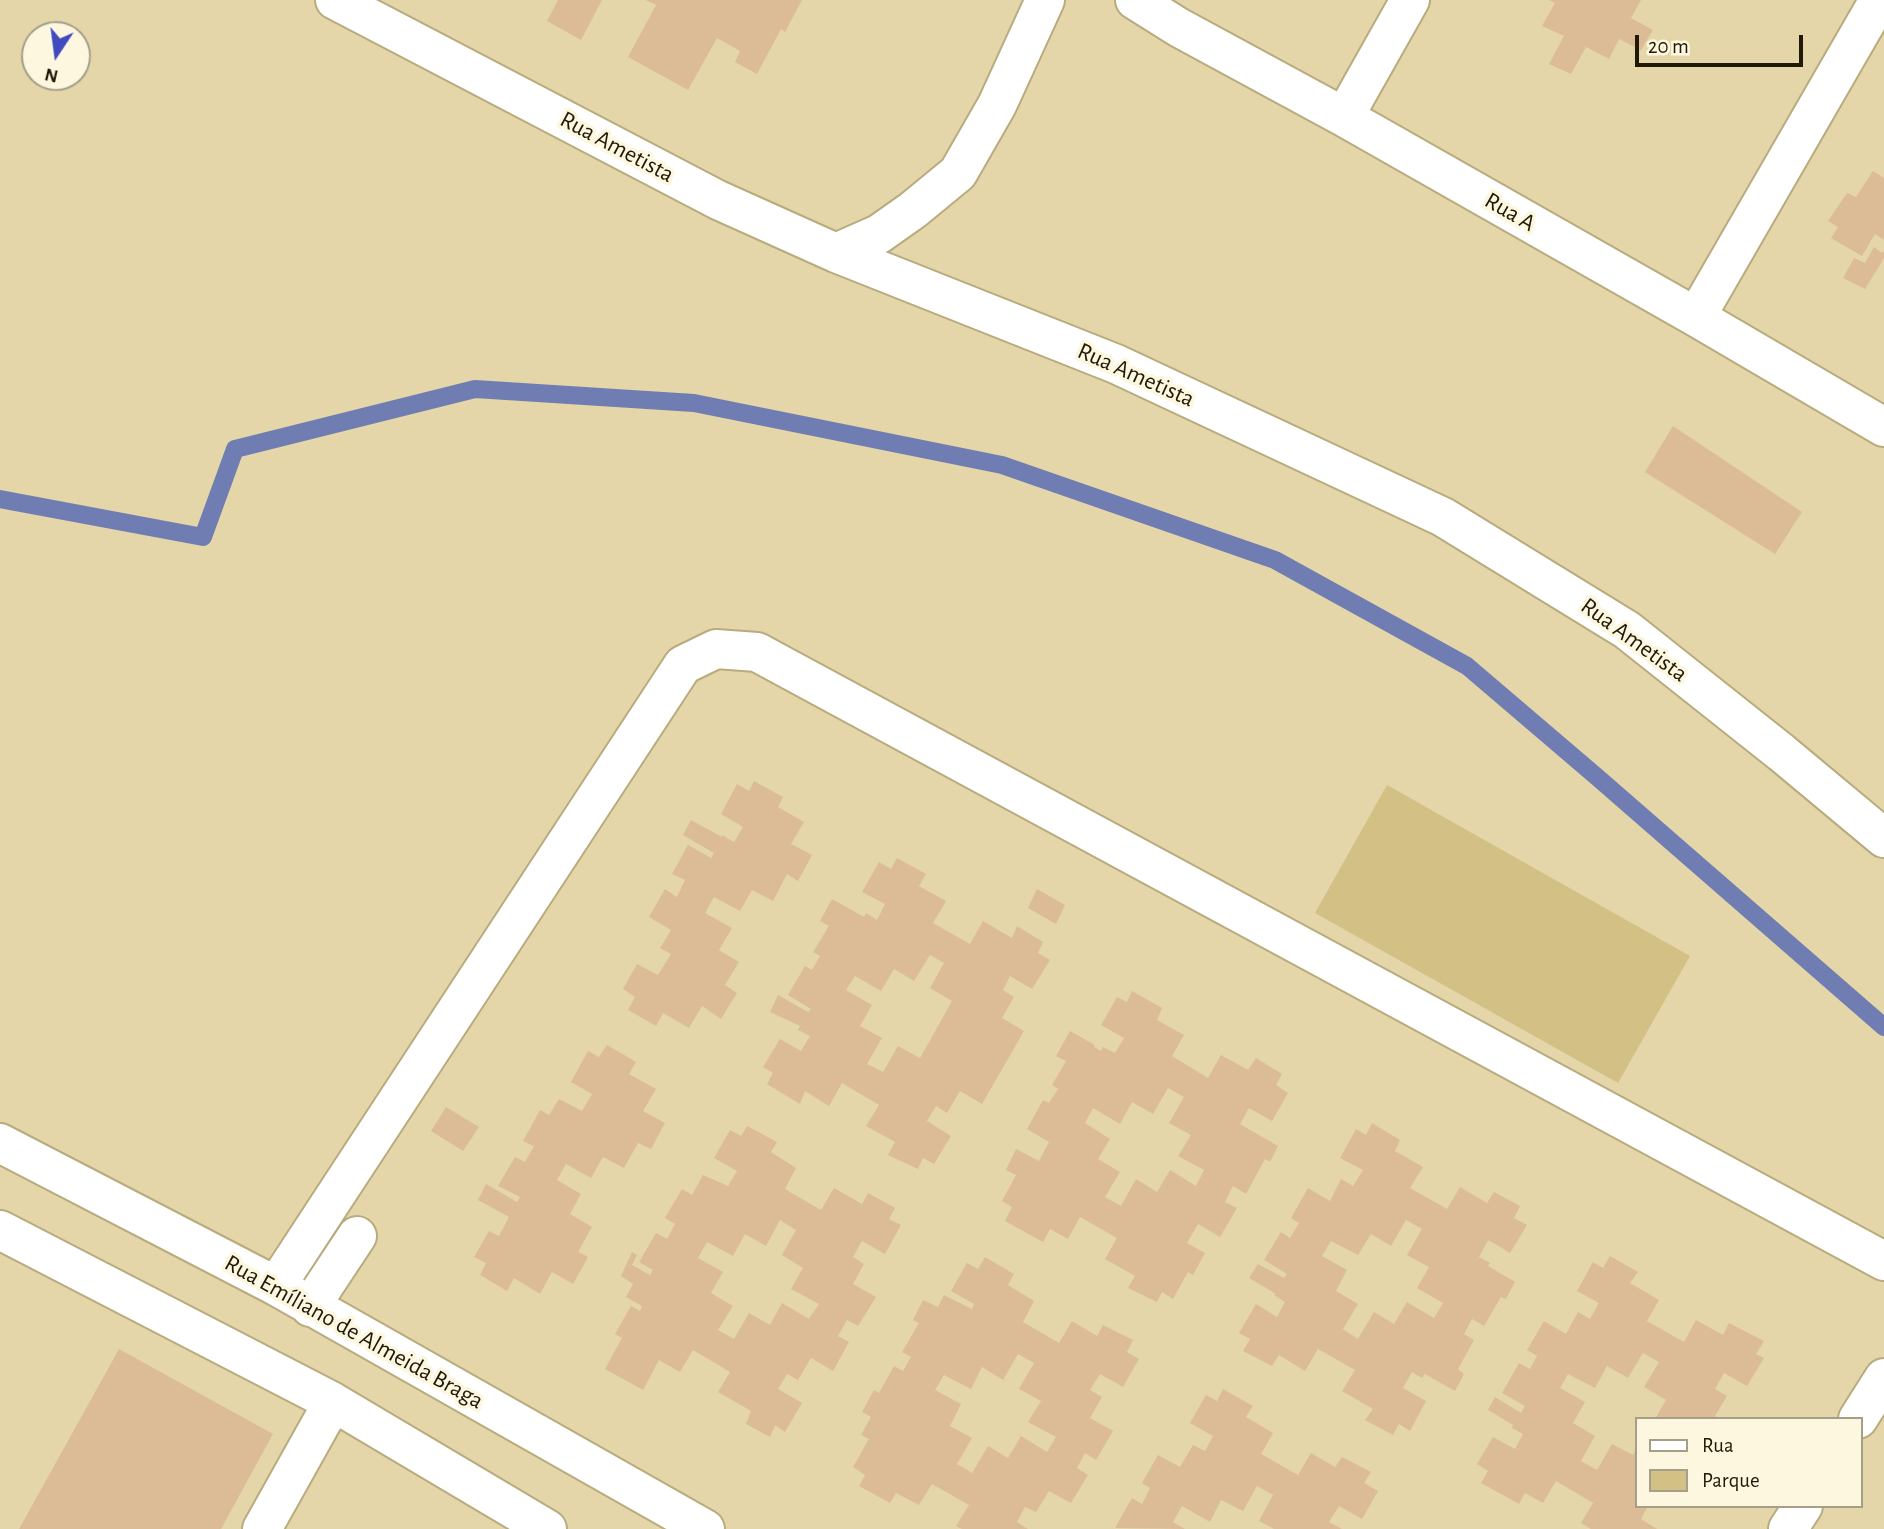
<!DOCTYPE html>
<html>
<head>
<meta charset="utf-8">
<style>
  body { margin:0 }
  #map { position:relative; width:1884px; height:1529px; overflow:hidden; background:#e4d6a8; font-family:"Alegreya Sans",sans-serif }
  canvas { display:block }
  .legend { position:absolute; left:1635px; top:1417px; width:228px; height:91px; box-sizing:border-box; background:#fef7e0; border:2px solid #a59f8a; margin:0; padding:9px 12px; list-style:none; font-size:21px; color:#1f1a08 }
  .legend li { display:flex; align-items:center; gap:14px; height:35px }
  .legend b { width:35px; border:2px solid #a59f8a }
  .north { position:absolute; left:21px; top:21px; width:70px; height:70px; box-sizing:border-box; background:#fef7e0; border:2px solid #a59f8a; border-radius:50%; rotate:193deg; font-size:19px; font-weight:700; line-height:28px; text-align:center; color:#1f1a08 }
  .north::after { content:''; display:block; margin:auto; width:24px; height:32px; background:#3f4bbf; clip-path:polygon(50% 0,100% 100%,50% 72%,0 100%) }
  .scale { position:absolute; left:1635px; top:35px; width:168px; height:32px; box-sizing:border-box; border:4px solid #1f1a08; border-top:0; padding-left:9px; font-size:21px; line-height:24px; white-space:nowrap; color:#1f1a08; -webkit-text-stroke:5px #fef7e0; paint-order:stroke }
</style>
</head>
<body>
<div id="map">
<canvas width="1884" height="1529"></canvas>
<ul class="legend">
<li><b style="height:9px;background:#fff"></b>Rua</li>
<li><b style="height:19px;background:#d2c084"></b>Parque</li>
</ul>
<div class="north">N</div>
<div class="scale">20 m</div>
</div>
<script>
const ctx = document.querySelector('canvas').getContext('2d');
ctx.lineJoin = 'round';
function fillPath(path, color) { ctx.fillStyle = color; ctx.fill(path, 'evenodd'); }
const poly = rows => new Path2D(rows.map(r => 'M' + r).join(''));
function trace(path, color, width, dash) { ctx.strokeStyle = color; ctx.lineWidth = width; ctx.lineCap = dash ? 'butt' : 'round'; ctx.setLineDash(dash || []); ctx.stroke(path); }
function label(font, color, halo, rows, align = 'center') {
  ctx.font = font + ' "Alegreya Sans",sans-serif'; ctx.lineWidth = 7; ctx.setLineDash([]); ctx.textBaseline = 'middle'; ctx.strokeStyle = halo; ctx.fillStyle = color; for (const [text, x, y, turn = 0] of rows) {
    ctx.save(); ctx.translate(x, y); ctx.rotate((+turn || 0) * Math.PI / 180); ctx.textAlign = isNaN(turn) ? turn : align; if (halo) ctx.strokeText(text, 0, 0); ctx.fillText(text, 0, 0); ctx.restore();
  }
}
fillPath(poly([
  [1387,785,1690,956,1618,1083,1315,913]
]), '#d2c084');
trace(poly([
  [0,499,203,537,235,449,475,389,694,403,1002,465,1275,560,1467,666,1597,777,1884,1027]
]), '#707db2', 18);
fillPath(poly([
  [558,0,602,0,581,40,547,21],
  [646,0,802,0,785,32,781,29,757,74,735,62,740,51,717,38,688,90,628,57,656,5],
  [1549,0,1641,0,1631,18,1653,30,1641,50,1619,39,1609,59,1586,47,1571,74,1549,64,1564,36,1542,26,1555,3],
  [1873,171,1884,178,1884,240,1875,234,1862,256,1831,238,1838,227,1828,221,1847,193,1856,197],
  [1874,247,1882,253,1884,251,1884,258,1865,289,1843,278,1854,258,1865,263],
  [1673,426,1802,512,1775,554,1645,472],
  [754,781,783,797,778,807,804,822,791,844,812,855,798,881,787,874,773,901,752,890,740,911,714,897,705,913,732,928,719,950,739,962,725,985,737,993,721,1019,702,1006,689,1028,663,1013,656,1026,628,1010,635,997,623,989,637,964,658,975,671,954,660,948,671,930,649,917,665,889,677,897,685,880,672,874,688,845,711,858,714,853,683,835,691,820,722,837,722,835,734,842,743,827,721,814,737,784,749,791],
  [897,858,926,874,919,886,946,901,933,923,970,944,983,921,1012,938,1017,926,1043,942,1038,953,1050,960,1032,989,1010,976,1003,990,1014,997,1002,1018,1024,1031,982,1104,960,1091,947,1113,936,1106,927,1121,951,1136,934,1164,923,1158,918,1169,888,1155,895,1142,866,1126,879,1105,842,1083,829,1106,805,1091,800,1104,767,1084,773,1073,763,1067,780,1039,801,1051,810,1036,798,1030,800,1026,770,1012,778,995,808,1012,811,1009,788,995,805,966,812,970,820,956,813,952,829,926,820,921,832,899,864,917,866,913,877,920,885,904,862,892,879,862,891,869],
  [930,955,944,963,930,988,952,1001,920,1058,898,1046,883,1072,867,1064,882,1038,860,1026,872,1005,846,990,855,976,881,991,894,969,914,981],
  [1037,889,1065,905,1056,924,1028,908],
  [1132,991,1162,1008,1157,1020,1184,1035,1172,1056,1208,1078,1221,1055,1248,1070,1256,1058,1282,1074,1276,1085,1288,1093,1272,1121,1249,1108,1240,1124,1278,1146,1270,1162,1265,1159,1246,1194,1233,1186,1225,1202,1237,1208,1220,1237,1198,1224,1187,1243,1205,1253,1193,1275,1188,1272,1173,1299,1162,1292,1157,1302,1128,1288,1135,1276,1105,1259,1117,1238,1080,1217,1068,1239,1050,1229,1043,1242,1005,1221,1012,1207,1002,1201,1016,1175,1006,1170,1016,1149,1039,1161,1049,1142,1027,1129,1043,1100,1049,1103,1058,1089,1052,1085,1066,1061,1056,1056,1070,1031,1095,1045,1094,1047,1101,1051,1103,1047,1115,1053,1124,1038,1101,1025,1117,997,1127,1002],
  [1168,1088,1184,1097,1169,1123,1191,1135,1178,1156,1204,1170,1196,1186,1170,1170,1157,1192,1136,1179,1121,1206,1105,1197,1120,1172,1098,1159,1110,1139,1085,1123,1093,1108,1120,1124,1132,1102,1153,1114],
  [607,1045,636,1062,629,1074,656,1089,643,1111,665,1123,651,1149,638,1143,624,1168,603,1157,591,1178,566,1164,557,1180,581,1194,570,1214,592,1227,578,1252,588,1257,573,1284,552,1272,540,1294,514,1278,507,1291,480,1275,486,1263,474,1257,489,1231,499,1236,509,1217,478,1200,486,1184,517,1202,520,1197,498,1186,515,1157,525,1162,534,1146,523,1141,540,1110,549,1115,559,1099,582,1111,592,1094,571,1082,588,1051,599,1057],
  [446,1107,479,1127,463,1151,431,1131],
  [1372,1123,1400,1140,1395,1151,1423,1167,1410,1188,1447,1209,1460,1187,1487,1203,1494,1192,1520,1206,1514,1218,1527,1225,1510,1253,1488,1240,1479,1257,1490,1263,1488,1266,1515,1282,1506,1299,1501,1297,1484,1326,1472,1319,1464,1334,1474,1340,1458,1369,1464,1374,1455,1391,1425,1374,1422,1378,1412,1372,1403,1388,1426,1401,1410,1431,1399,1424,1393,1435,1365,1420,1373,1409,1342,1391,1355,1370,1318,1349,1305,1371,1279,1355,1272,1366,1243,1351,1250,1339,1239,1333,1256,1304,1277,1317,1285,1302,1274,1295,1276,1294,1249,1278,1258,1264,1284,1278,1287,1274,1264,1260,1281,1232,1290,1238,1299,1223,1291,1218,1308,1188,1330,1201,1341,1179,1353,1186,1363,1170,1340,1158,1356,1129,1366,1135],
  [1406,1220,1422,1229,1407,1255,1429,1267,1417,1288,1443,1303,1434,1318,1407,1302,1394,1324,1374,1312,1358,1339,1343,1329,1358,1304,1336,1291,1347,1270,1322,1256,1331,1241,1358,1255,1371,1234,1391,1246],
  [747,1126,777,1142,771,1152,796,1168,785,1189,821,1210,834,1188,862,1204,868,1193,895,1208,889,1219,901,1225,885,1254,862,1241,853,1257,864,1264,853,1284,876,1297,858,1326,847,1320,838,1336,849,1342,833,1371,811,1358,798,1380,787,1374,778,1389,802,1403,785,1432,775,1425,770,1437,746,1424,751,1411,718,1392,730,1372,693,1350,680,1372,659,1360,643,1390,605,1369,622,1338,615,1334,631,1306,640,1311,642,1306,626,1297,633,1284,621,1276,632,1252,637,1255,632,1265,650,1275,653,1270,639,1262,656,1233,667,1239,675,1224,665,1218,682,1189,692,1195,703,1175,728,1186,737,1171,714,1158,730,1130,741,1136],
  [780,1220,796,1230,782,1255,803,1268,791,1289,819,1304,809,1319,782,1303,770,1325,749,1313,734,1339,718,1330,733,1306,711,1293,723,1272,698,1258,707,1242,733,1256,745,1234,766,1246],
  [1610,1256,1638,1272,1630,1283,1659,1300,1647,1321,1684,1342,1696,1320,1723,1335,1729,1323,1764,1341,1756,1354,1764,1358,1747,1386,1724,1373,1715,1389,1727,1396,1715,1416,1719,1419,1655,1419,1666,1400,1644,1387,1659,1362,1643,1353,1628,1378,1607,1366,1595,1388,1568,1374,1560,1388,1585,1402,1573,1423,1595,1436,1581,1461,1597,1470,1612,1444,1633,1455,1637,1447,1637,1506,1648,1506,1641,1519,1657,1529,1591,1529,1581,1523,1593,1503,1556,1481,1543,1503,1525,1493,1519,1504,1481,1483,1488,1471,1477,1464,1493,1437,1515,1449,1523,1434,1512,1428,1513,1425,1488,1410,1495,1397,1521,1413,1525,1406,1502,1393,1519,1363,1530,1369,1537,1356,1527,1350,1544,1321,1566,1334,1578,1312,1590,1319,1599,1303,1577,1291,1593,1262,1603,1268],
  [985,1257,1014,1274,1008,1285,1034,1301,1023,1322,1059,1343,1072,1321,1097,1336,1103,1325,1133,1340,1127,1352,1139,1359,1123,1387,1100,1374,1090,1390,1102,1397,1090,1418,1113,1431,1096,1460,1085,1453,1077,1468,1088,1475,1071,1503,1049,1491,1036,1512,1025,1507,1017,1522,1028,1529,962,1529,956,1526,969,1505,932,1484,919,1505,896,1493,890,1503,859,1486,865,1475,853,1467,869,1439,861,1435,871,1417,862,1412,874,1390,879,1393,894,1366,903,1371,911,1357,902,1352,919,1323,913,1320,923,1300,938,1307,944,1295,972,1309,974,1304,951,1291,967,1263,978,1269],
  [1018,1354,1034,1363,1019,1389,1041,1401,1028,1422,1056,1437,1047,1452,1021,1436,1008,1458,988,1446,972,1473,957,1464,972,1438,950,1426,961,1404,935,1390,944,1375,971,1389,982,1367,1003,1380],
  [119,1349,273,1434,221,1529,19,1529],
  [1223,1389,1253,1406,1246,1417,1273,1433,1261,1454,1298,1475,1311,1453,1335,1467,1342,1457,1371,1472,1364,1483,1378,1491,1362,1519,1339,1506,1329,1522,1342,1529,1274,1529,1259,1521,1273,1495,1257,1486,1243,1511,1221,1500,1210,1522,1182,1506,1173,1522,1185,1529,1115,1528,1132,1498,1142,1504,1150,1488,1142,1483,1158,1455,1180,1467,1193,1445,1205,1451,1213,1436,1190,1423,1206,1395,1217,1401]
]), '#dbbc96');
const minor = poly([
  [335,0,718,200,836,253,1116,364,1443,517,1627,630,1782,753,1884,838],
  [1135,0,1178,27,1344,117,1696,317,1884,427],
  [1344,117,1410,0],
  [836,253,879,234,913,210,958,173,997,105,1045,0],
  [1696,317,1879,0],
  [0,1143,276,1286,705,1529],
  [0,1230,333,1402,547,1529],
  [276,1286,683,665,716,649,757,652,1884,1261],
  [310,1307,357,1236],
  [1858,1419,1884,1378],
  [262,1529,333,1402],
  [1788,1529,1803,1506]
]);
trace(minor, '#b8ab7e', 42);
trace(minor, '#fff', 38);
label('24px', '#1f1a08', '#fef7e0', [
  ["Rua Ametista",617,147,28],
  ["Rua A",1510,212,30],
  ["Rua Ametista",1136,375,24],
  ["Rua Ametista",1634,640,36],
  ["Rua Emíliano de Almeida Braga",354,1332,29]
]);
</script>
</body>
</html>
